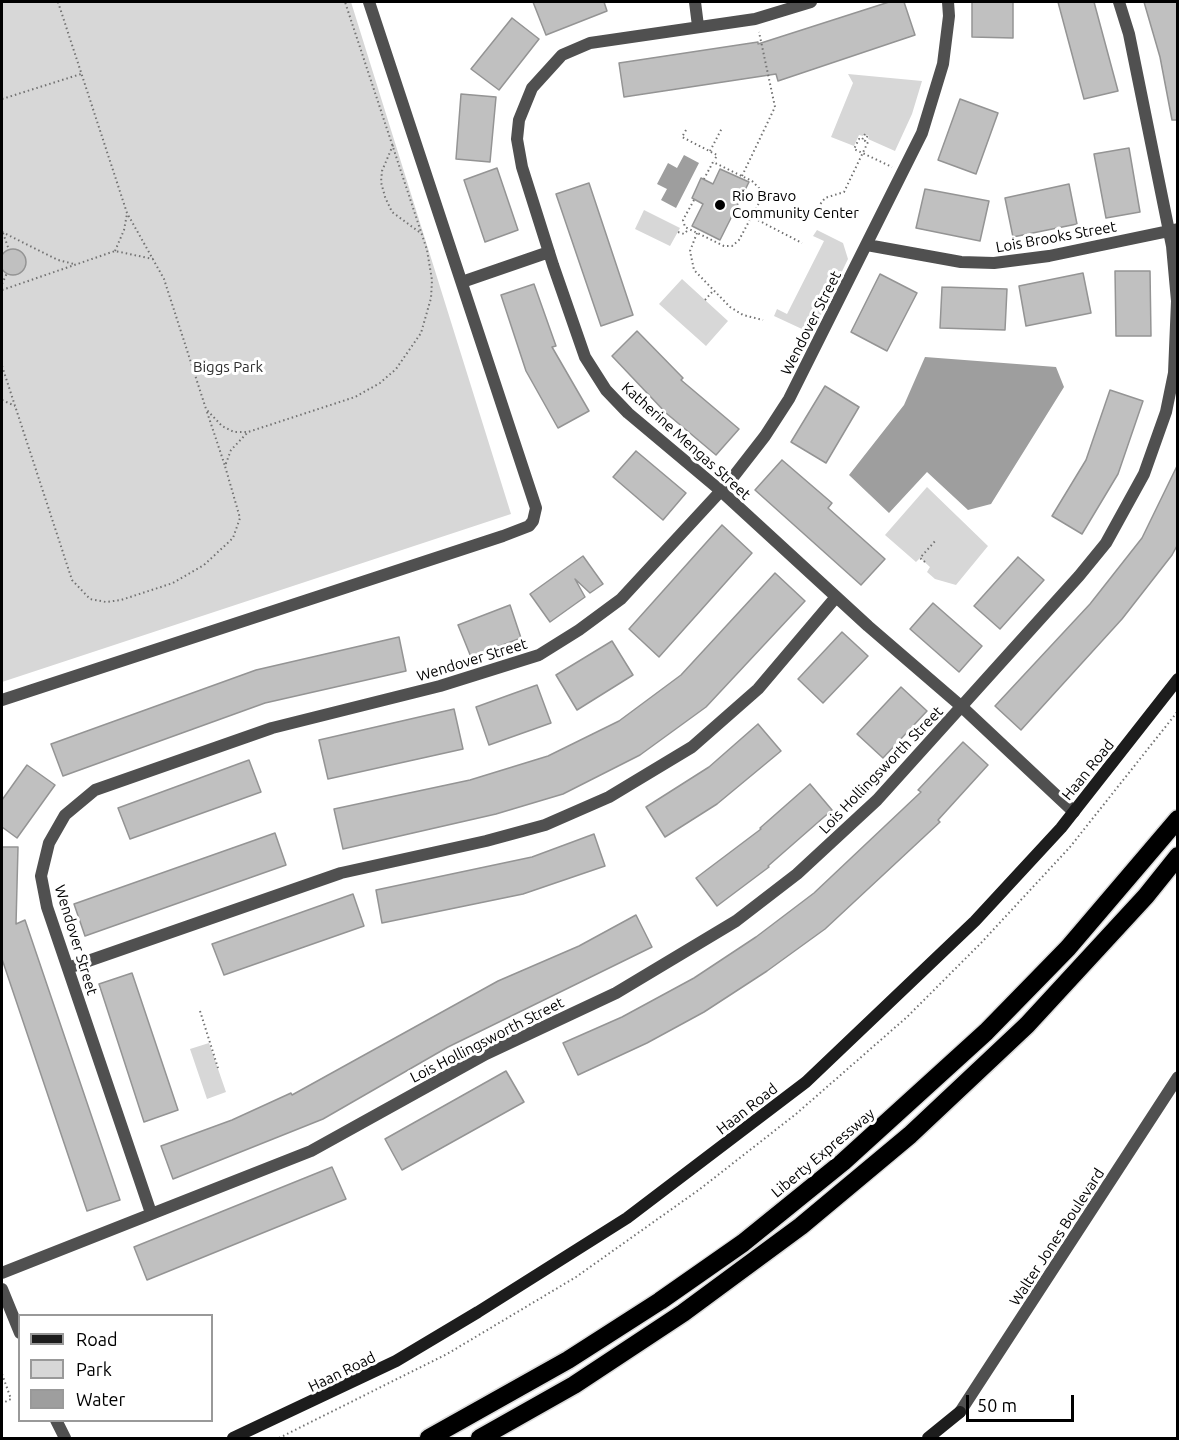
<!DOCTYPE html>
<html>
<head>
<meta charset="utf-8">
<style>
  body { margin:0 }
  #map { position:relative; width:1179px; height:1440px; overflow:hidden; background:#fff; font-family:Ubuntu,sans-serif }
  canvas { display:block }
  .frame { position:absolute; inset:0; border:3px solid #000; pointer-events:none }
  .legend { position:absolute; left:18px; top:1314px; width:195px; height:108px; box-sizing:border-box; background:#fff; border:2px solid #999; margin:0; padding:8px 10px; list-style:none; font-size:18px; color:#000 }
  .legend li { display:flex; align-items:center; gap:12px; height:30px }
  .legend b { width:30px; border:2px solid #999 }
  .scale { position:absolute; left:966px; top:1395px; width:108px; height:27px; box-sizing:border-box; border:3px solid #000; border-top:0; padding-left:8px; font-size:18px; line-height:21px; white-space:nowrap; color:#000; -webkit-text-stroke:4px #fff; paint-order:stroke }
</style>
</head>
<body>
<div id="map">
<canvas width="1179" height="1440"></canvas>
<div class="frame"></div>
<ul class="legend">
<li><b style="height:8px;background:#1d1d1d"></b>Road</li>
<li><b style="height:16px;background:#d7d7d7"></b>Park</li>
<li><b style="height:16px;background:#9e9e9e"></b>Water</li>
</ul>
<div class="scale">50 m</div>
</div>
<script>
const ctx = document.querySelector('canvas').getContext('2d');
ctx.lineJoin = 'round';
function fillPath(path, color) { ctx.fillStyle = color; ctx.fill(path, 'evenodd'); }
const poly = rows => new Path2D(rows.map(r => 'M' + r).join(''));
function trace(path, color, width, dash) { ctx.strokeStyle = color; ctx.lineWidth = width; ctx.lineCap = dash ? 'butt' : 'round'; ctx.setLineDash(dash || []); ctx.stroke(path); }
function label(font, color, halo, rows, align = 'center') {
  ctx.font = font + ' Ubuntu,sans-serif'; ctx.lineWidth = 6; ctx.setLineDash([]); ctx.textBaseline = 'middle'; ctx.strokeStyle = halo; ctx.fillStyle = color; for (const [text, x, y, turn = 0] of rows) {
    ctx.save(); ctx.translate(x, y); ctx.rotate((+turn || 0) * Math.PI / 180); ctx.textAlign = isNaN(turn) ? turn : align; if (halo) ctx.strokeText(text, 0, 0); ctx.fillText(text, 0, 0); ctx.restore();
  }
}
fillPath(poly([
  [2,2,351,2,511,514,2,682],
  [848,74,922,81,912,114,895,151,868,139,869,136,864,134,863,136,859,135,854,146,831,137,853,83],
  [644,210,680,228,670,246,635,229],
  [817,230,843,243,848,259,816,325,802,329,774,316,777,309,787,314,824,241,813,236],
  [682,279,728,321,706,346,659,304],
  [927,487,988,546,956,585,935,579,927,572,930,567,920,558,916,562,885,535],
  [209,1043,226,1092,207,1099,190,1049]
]), '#d7d7d7');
fillPath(poly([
  [684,155,699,163,676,208,661,200,667,189,657,184,668,163,677,168],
  [925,357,1056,367,1064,387,991,504,968,510,927,472,889,513,849,475,904,405]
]), '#9e9e9e');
const building = poly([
  [533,2,604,2,607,11,546,35,533,2],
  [889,2,904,2,915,35,778,81,776,74,624,97,619,63,758,42,758,44,889,2],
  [972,2,1013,2,1013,38,972,37,972,2],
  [1058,2,1094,2,1118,91,1084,99,1058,2],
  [1144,2,1178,2,1178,120,1172,120,1160,57,1144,2],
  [512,18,539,39,499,90,471,69,512,18],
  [461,94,496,97,490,162,456,159,461,94],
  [960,99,998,113,976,174,938,160,960,99],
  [1129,148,1140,212,1106,218,1094,154,1129,148],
  [497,168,518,230,485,242,464,180,497,168],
  [720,169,749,182,720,240,692,226,703,204,692,198,701,178,713,184,720,169],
  [589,183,633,315,601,326,556,194,589,183],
  [1069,184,1077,224,1013,237,1005,198,1069,184],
  [925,189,989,201,980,241,916,228,925,189],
  '0 262a13 13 0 1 1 26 0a13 13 0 1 1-26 0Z',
  [1115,271,1150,271,1151,336,1116,336,1115,271],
  [1083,273,1091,313,1026,326,1019,286,1083,273],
  [880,274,917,293,887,351,851,332,880,274],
  [534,284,556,346,552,347,589,411,558,428,526,371,501,295,534,284],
  [942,287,1007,289,1005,330,940,328,942,287],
  [637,331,683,378,681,380,739,429,716,455,666,413,612,356,637,331],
  [825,386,859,407,826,463,791,442,825,386],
  [1110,390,1143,401,1118,474,1082,534,1052,516,1086,460,1110,390],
  [636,451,686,493,663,520,613,477,636,451],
  [782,460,832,503,828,508,885,559,861,585,755,490,782,460],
  [1178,464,1178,544,1172,555,1122,619,1021,730,995,706,1090,604,1142,538,1178,464],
  [722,525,752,553,659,657,629,629,722,525],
  [583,556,603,584,590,593,575,579,585,597,550,622,530,594,583,556],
  [1018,557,1044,580,1000,629,974,606,1018,557],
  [775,573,805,601,706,707,640,755,563,794,496,814,343,849,334,809,470,780,548,756,619,721,681,675,775,573],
  [933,603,982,646,959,672,910,629,933,603],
  [510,605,521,638,471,657,458,625,510,605],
  [842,632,868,656,823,703,798,679,842,632],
  [399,637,406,671,265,703,63,776,51,744,256,670,399,637],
  [612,641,633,675,577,710,556,675,612,641],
  [537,685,551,723,489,745,476,707,537,685],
  [901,687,927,711,883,758,857,734,901,687],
  [454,709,463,749,328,779,319,740,454,709],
  [758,724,781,751,717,804,665,837,646,807,709,767,758,724],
  [963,742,988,765,938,820,940,822,825,929,767,971,704,1012,647,1043,578,1075,563,1043,622,1017,694,978,756,937,814,893,921,792,918,790,963,742],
  [249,760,261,792,130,839,118,808,249,760],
  [27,765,55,785,17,838,2,827,2,800,27,765],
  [810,784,832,810,768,866,769,867,717,906,696,878,761,829,760,828,810,784],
  [275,833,286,865,85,936,74,904,275,833],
  [594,834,605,866,523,894,382,923,376,890,532,857,594,834],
  [2,847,18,847,16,924,25,920,120,1200,87,1211,2,959,2,847],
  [353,894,364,926,224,975,212,944,353,894],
  [636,915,652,947,448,1047,323,1119,173,1179,161,1146,232,1120,291,1093,292,1095,498,981,579,946,636,915],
  [132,973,178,1110,144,1122,99,984,132,973],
  [506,1071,524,1102,402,1170,385,1139,506,1071],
  [332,1167,346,1199,147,1280,134,1247,332,1167]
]);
fillPath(building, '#c0c0c0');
trace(building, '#949494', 1.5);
const highway = poly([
  [429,1438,568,1360,660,1301,743,1243,843,1162,986,1032,1068,948,1178,819],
  [480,1438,574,1385,683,1313,801,1226,910,1135,1027,1025,1146,896,1178,856]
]);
trace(highway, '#dbdbdb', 21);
trace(poly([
  [58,2,127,213,164,279,206,409,222,426,234,432,248,432,355,397,380,383,396,369,421,333,431,298,432,280,427,250,345,2],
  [2,99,81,74],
  [686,130,682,137,717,155,714,161],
  [865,134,862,140,859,139,854,149,892,167],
  [393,145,382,171,381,182,385,197,392,212,422,234],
  [710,151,722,128],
  [742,176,775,107,759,32],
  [694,200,683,220,685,227,724,246,732,246,739,240,761,199,761,190,752,181,713,162,704,179],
  [815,211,825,198,844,192,868,142,865,141,868,135],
  [750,216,802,243],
  [2,232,58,260,74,264],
  [678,232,684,234,689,229],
  [3,233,9,250],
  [697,233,690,251,694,270,730,307,743,315,763,320],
  [115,251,124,230,127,214],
  [2,284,7,273],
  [2,290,115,251,153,259],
  [705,300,713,291],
  [2,366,72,580,90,599,106,602,121,600,173,583,204,565,233,538,240,518,225,466,231,450,248,432],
  [2,400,15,406],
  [207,412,225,466],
  [925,562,920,558,936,540],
  [200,1011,218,1068],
  [2,1374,11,1399,5,1402],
  [279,1438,447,1354,576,1277,700,1189,796,1114,907,1017,981,943,1070,847,1178,711]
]), '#727272', 2, [1.5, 3]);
trace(poly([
  [695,2,698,26],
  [811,2,755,19,590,43,562,55,532,88,519,120,517,139,522,167,553,265,585,357,606,390,628,413,721,491,868,626,962,707,1074,812],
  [867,245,961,262,994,263,1049,256,1178,229],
  [462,282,549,252],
  [2,700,503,536,529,526,533,521,536,508,369,2],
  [68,968,341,873,486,841,545,825,609,797,692,747,758,689,836,597],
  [151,1213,47,907,41,876,49,843,65,815,95,790,272,728,440,686,539,655,579,630,621,599,730,481,765,436,789,399,922,133,943,64,949,16,948,2],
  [2,1273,311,1151,486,1054,616,993,736,921,797,874,877,800,1079,576,1106,543,1144,474,1166,412,1174,373,1177,301,1172,246,1129,34,1119,2],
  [2,1289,20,1333],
  [960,1412,1178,1077],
  [56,1420,65,1438]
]), '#505050', 12);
trace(poly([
  [233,1438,396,1361,478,1312,627,1218,806,1082,975,921,1061,828,1178,679],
  [928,1438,960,1412]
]), '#1d1d1d', 12);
trace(highway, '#000', 18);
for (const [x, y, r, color] of [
  [720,205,6,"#000"]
]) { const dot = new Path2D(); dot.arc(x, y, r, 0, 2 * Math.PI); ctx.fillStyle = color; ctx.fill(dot); trace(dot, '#fff', 2); }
label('15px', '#000', '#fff', [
  ["Rio Bravo",732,196],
  ["Community Center",732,213]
], 'left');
label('15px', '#000', '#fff', [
  ["Lois Brooks Street",1056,237,-10],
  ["Wendover Street",811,323,-63],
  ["Katherine Mengas Street",686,441,42],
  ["Wendover Street",472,660,-17],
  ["Lois Hollingsworth Street",881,770,-46],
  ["Haan Road",1088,770,-51],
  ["Wendover Street",76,940,73],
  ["Lois Hollingsworth Street",487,1040,-27],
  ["Haan Road",747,1109,-38],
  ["Liberty Expressway",823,1153,-40],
  ["Walter Jones Boulevard",1057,1237,-57],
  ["Haan Road",342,1372,-26]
]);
label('15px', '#2e2e2e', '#fff', [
  ["Biggs Park",228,367]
]);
</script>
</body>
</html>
